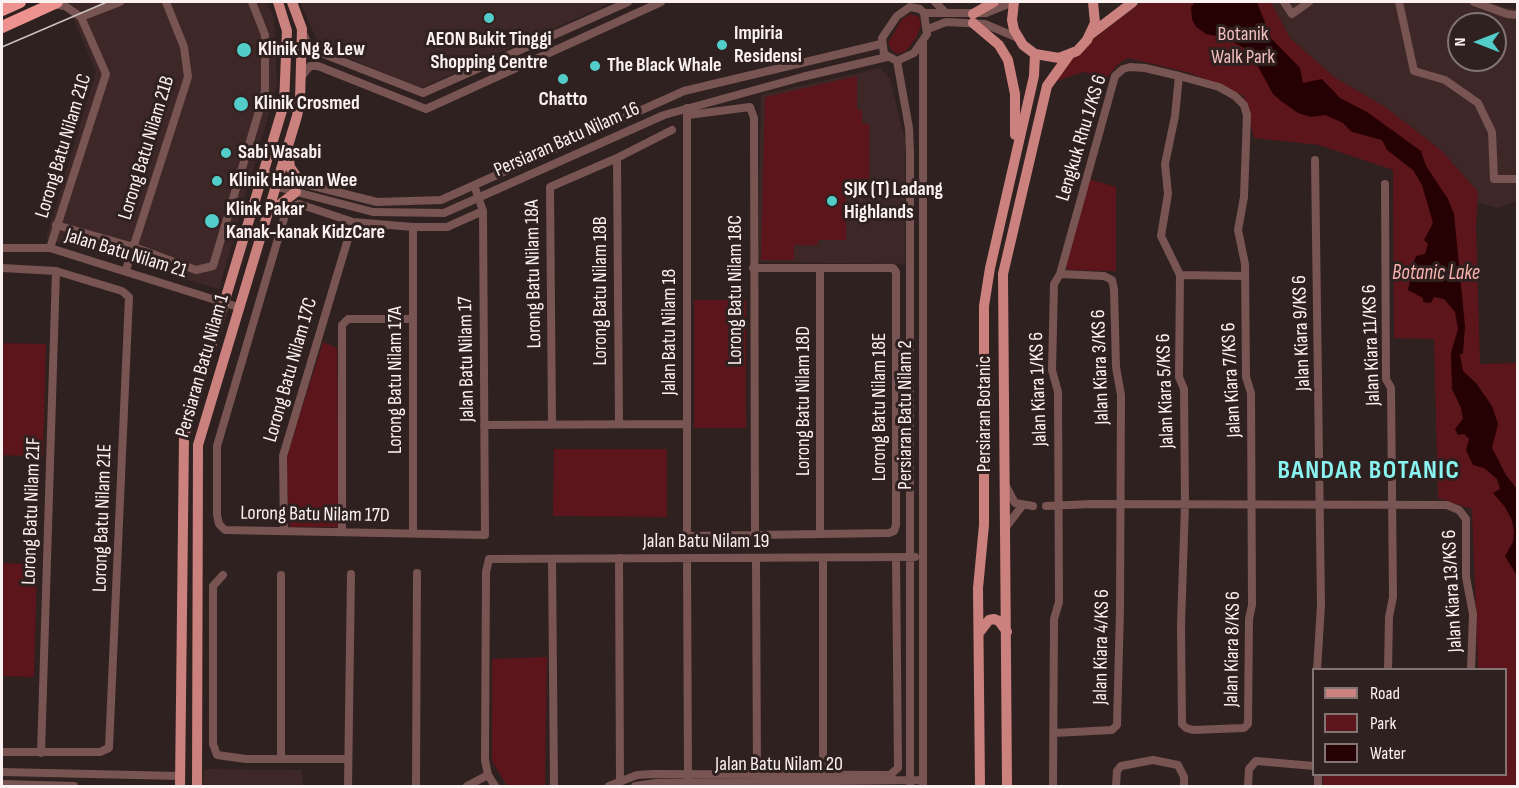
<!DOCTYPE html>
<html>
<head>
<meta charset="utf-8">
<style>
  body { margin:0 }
  #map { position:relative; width:1519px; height:788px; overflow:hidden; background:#2f2120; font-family:"Sofia Sans Condensed",sans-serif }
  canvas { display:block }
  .frame { position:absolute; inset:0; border:3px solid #fbf1f0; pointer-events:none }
  .legend { position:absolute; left:1312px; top:668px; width:195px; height:108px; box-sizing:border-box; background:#2f2120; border:2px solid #817473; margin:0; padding:8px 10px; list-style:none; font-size:18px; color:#fbf1f0 }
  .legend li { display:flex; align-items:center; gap:12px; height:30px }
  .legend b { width:30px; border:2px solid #817473 }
  .north { position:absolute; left:1447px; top:12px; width:60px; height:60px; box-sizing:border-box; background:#2f2120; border:2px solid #817473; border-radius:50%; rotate:270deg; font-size:16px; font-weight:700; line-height:24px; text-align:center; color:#fbf1f0 }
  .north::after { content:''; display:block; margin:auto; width:21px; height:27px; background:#53cdc9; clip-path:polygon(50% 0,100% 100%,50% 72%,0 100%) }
</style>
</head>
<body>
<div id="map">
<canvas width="1519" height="788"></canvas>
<div class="frame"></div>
<ul class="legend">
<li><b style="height:8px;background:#cb817e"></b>Road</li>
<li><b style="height:16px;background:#5c151a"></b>Park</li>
<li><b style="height:16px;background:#260103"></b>Water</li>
</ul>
<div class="north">N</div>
</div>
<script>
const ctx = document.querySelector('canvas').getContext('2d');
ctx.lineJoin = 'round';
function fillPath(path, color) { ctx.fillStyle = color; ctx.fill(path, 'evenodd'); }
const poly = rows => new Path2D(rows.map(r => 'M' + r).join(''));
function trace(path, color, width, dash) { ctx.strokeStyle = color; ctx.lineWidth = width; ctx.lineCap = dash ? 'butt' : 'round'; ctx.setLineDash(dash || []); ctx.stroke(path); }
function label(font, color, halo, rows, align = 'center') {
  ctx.font = font + ' "Sofia Sans Condensed",sans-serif'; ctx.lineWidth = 6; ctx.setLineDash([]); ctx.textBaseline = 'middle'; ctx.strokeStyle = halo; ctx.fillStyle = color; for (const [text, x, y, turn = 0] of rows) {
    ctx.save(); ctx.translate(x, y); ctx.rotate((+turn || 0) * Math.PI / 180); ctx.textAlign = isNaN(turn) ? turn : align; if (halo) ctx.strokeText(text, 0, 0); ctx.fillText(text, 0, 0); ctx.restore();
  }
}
fillPath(poly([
  [77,2,266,2,274,18,277,85,219,289,46,239,96,71,68,5],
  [300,2,613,2,419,89,319,45],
  [1271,2,1492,2,1504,7,1517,9,1517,201,1497,208,1477,202,1478,192,1442,151,1385,107,1334,77,1290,38],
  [1459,24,1495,24,1495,60,1459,60],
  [880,68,890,79,905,140,905,264,758,262,761,95],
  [204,769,302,770,303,786,203,786]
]), '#3d2827');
fillPath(poly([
  [1142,2,1271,2,1290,38,1334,77,1385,107,1442,151,1478,192,1476,225,1480,364,1517,363,1517,786,1323,786,1323,775,1506,774,1506,670,1478,669,1472,509,1438,498,1434,339,1394,338,1393,170,1319,145,1254,138,1244,96,1190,73,1128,58,1118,64,1107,78,1083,72,1054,82,1071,56],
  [911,14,919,17,921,25,916,38,906,51,898,54,892,51,888,43,902,19],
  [857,76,857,110,862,110,862,123,869,124,869,179,846,179,846,240,818,240,818,245,794,245,794,260,761,260,765,97],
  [1089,179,1116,187,1116,271,1068,270,1065,264],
  [694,300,746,300,746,428,694,428],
  [323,342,337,348,339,527,290,527,285,462],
  [2,343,46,344,43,457,2,455],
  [554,449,667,449,667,517,553,516],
  [2,563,37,564,34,677,2,676],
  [547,657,545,786,507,786,492,761,492,659]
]), '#5c151a');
fillPath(poly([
  [1195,2,1257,2,1271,38,1300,68,1303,83,1322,79,1340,98,1367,112,1421,151,1426,166,1448,199,1454,214,1465,326,1463,353,1460,355,1463,371,1476,383,1492,406,1498,424,1492,448,1506,475,1517,489,1517,576,1505,556,1513,542,1514,532,1512,520,1505,507,1493,493,1500,489,1497,479,1484,468,1473,465,1466,450,1469,439,1464,434,1458,435,1455,429,1463,419,1461,408,1452,389,1451,353,1458,329,1455,312,1444,299,1434,297,1431,303,1423,302,1423,298,1408,290,1414,261,1416,256,1425,254,1428,244,1424,240,1433,223,1422,185,1413,170,1387,150,1382,140,1352,132,1343,123,1325,115,1311,117,1298,113,1281,101,1273,94,1255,61,1244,48,1226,38,1206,34,1196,27,1192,19,1191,7]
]), '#260103');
trace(poly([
  [935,2,945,12],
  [1284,2,1292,14,1309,2],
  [1399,2,1414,71,1445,80,1478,103,1492,132,1494,179,1518,179],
  [1474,2,1507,14,1518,15],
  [910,7,920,9,924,13,927,34,914,53,897,61,884,54,882,38,897,16,910,7],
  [924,13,986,13,1013,2],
  [81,17,120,2],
  [928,29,946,22,985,24,1018,38],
  [303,33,307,42,321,53,423,93,628,2],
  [897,61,909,128,910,154,910,786],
  [301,77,310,66,318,66,426,109,661,2],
  [687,108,687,536,889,533,894,531,896,525,896,272,893,268,753,268],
  [688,115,750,107,754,118,755,535],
  [617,158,619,424],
  [1315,160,1321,605,1317,670],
  [265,174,377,202,441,200,684,91,881,44],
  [262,183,373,212,444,213,664,115,802,77,887,57],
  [1385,184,1386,379,1391,388,1393,597,1389,617,1388,670],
  [474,185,483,211,485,535,225,530,219,524,217,515,217,446,285,215,290,208,299,204,353,222,413,227,447,227,483,211],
  [56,225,134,247,196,270,213,266,265,91,265,35,252,2],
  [413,227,413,533],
  [2,248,50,248,238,307],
  [50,248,106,74,81,17,65,6,52,4],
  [2,268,56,271,122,291,129,297,109,748,100,752,2,752],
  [126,270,188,77,184,47,166,2],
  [1180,275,1244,276],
  [552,424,550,187,617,158,672,130],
  [484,425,687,424],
  [1006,486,1015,503,1033,506],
  [1046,506,1091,504,1447,505,1459,510,1466,519,1466,577,1473,614,1471,670],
  [1006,527,1022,506],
  [284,531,283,456,353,222],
  [342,532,342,325,348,319,412,319],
  [820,534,820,268],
  [619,558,620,781],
  [687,558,688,777],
  [756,558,757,774],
  [823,558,823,774],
  [552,559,554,786],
  [223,575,213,586,213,744,217,755,246,759,348,759],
  [1054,733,1112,730,1117,725,1120,610,1121,395,1116,367,1114,289,1112,280,1104,276,1060,274],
  [41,753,56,271],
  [281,759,281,575],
  [2,772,180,776],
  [1318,774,1318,786],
  [2,784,74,786],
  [348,786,351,574],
  [416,786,417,573],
  [467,786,488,775],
  [495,786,488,775,485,760,486,572,489,559,915,557],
  [609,786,637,775,653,774,890,775,898,768,896,557],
  [635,786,656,783,923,780],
  [923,786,923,43],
  [1053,786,1054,619,1059,602,1058,392,1052,370,1054,284,1060,274,1115,76,1123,69,1130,67,1145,68,1179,76,1219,87,1235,96,1244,105,1247,115,1244,197,1238,230,1245,264,1246,377,1251,393,1252,605,1249,619,1248,724,1244,728,1193,730,1186,728,1182,724,1181,625,1185,505,1184,389,1179,377,1180,275,1161,236,1168,194,1165,164,1175,116,1179,76],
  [1116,786,1117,771,1121,766,1153,760,1178,765,1184,777,1184,786],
  [1248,786,1249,769,1256,761,1314,766]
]), '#785452', 8);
trace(poly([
  [1014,2,1012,20,1014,30,1023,45,1035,54,1059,58,1077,51,1087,40,1095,23,1093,2],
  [973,14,994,2],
  [973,23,999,45,1008,60,1015,94,1015,135],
  [1091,34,1133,2],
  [288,151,290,167,300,182],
  [270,212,296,192],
  [979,633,989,620,994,619,999,621,1007,632],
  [180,786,184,436,284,104,287,31,278,2],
  [197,786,198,445,297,116,300,100,302,29,292,2],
  [980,786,978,588,984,525,984,306,990,268,1034,76,1035,54],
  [1007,786,1003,274,1047,86,1070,54]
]), '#cb817e', 10);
trace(poly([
  [2,10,20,2],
  [2,27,57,2]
]), '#ec928f', 12);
trace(poly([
  [2,47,107,2]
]), '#cdc2c1', 1.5);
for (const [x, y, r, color] of [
  [489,18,6,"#53cdc9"],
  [722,45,6,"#53cdc9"],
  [244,50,8,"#53cdc9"],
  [595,66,6,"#53cdc9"],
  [563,79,6,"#53cdc9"],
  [241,104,8,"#53cdc9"],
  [226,153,6,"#53cdc9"],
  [217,181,6,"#53cdc9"],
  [832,201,6,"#53cdc9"],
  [212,221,8,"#53cdc9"]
]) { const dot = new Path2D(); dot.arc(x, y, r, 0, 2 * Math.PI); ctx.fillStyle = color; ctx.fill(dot); trace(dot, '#2f2120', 2); }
label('bold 20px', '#fbf1f0', '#2f2120', [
  ["Impiria",734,34],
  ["Residensi",734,57],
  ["AEON Bukit Tinggi",489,40,"center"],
  ["Shopping Centre",489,63,"center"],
  ["Klinik Ng & Lew",258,50],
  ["The Black Whale",607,66],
  ["Chatto",563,100,"center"],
  ["Klinik Crosmed",254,104],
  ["Sabi Wasabi",238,153],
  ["Klinik Haiwan Wee",229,181],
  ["SJK (T) Ladang",844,190],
  ["Highlands",844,213],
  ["Klink Pakar",226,210],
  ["Kanak-kanak KidzCare",226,233]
], 'left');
label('20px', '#f0bfbd', '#2f2120', [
  ["Botanik",1243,35],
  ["Walk Park",1243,58]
]);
label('20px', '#fbf1f0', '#2f2120', [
  ["Lengkuk Rhu 1/KS 6",1082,138,-73],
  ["Persiaran Batu Nilam 16",567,140,-24],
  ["Lorong Batu Nilam 21C",64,146,-73],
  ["Lorong Batu Nilam 21B",147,148,-73],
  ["Jalan Batu Nilam 21",126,254,17],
  ["Lorong Batu Nilam 18A",534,274,-91],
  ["Lorong Batu Nilam 18C",736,290,-90],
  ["Lorong Batu Nilam 18B",601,291,-90],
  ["Jalan Batu Nilam 18",670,332,-90],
  ["Jalan Kiara 9/KS 6",1302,333,-92],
  ["Jalan Kiara 11/KS 6",1372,345,-92],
  ["Jalan Batu Nilam 17",467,359,-91],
  ["Persiaran Batu Nilam 1",203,366,-74],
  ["Jalan Kiara 3/KS 6",1101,367,-92],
  ["Lorong Batu Nilam 17C",291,370,-74],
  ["Lorong Batu Nilam 17A",396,380,-90],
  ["Jalan Kiara 7/KS 6",1232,380,-93],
  ["Jalan Kiara 1/KS 6",1039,389,-92],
  ["Jalan Kiara 5/KS 6",1166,391,-92],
  ["Lorong Batu Nilam 18D",804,401,-90],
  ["Lorong Batu Nilam 18E",880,407,-90],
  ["Persiaran Botanic",985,414,-90],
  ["Persiaran Batu Nilam 2",906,415,-90],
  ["Lorong Batu Nilam 21F",32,511,-88],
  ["Lorong Batu Nilam 17D",315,515,1],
  ["Lorong Batu Nilam 21E",103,518,-88],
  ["Jalan Batu Nilam 19",706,542],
  ["Jalan Kiara 13/KS 6",1453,591,-93],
  ["Jalan Kiara 4/KS 6",1102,647,-89],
  ["Jalan Kiara 8/KS 6",1233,649,-89],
  ["Jalan Batu Nilam 20",779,765]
]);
label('italic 21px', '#f9b2ae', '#2f2120', [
  ["Botanic Lake",1436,274]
]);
ctx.letterSpacing = '1.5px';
label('bold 26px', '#88f3ef', '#2f2120', [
  ["BANDAR BOTANIC",1369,471]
]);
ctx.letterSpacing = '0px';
</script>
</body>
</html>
